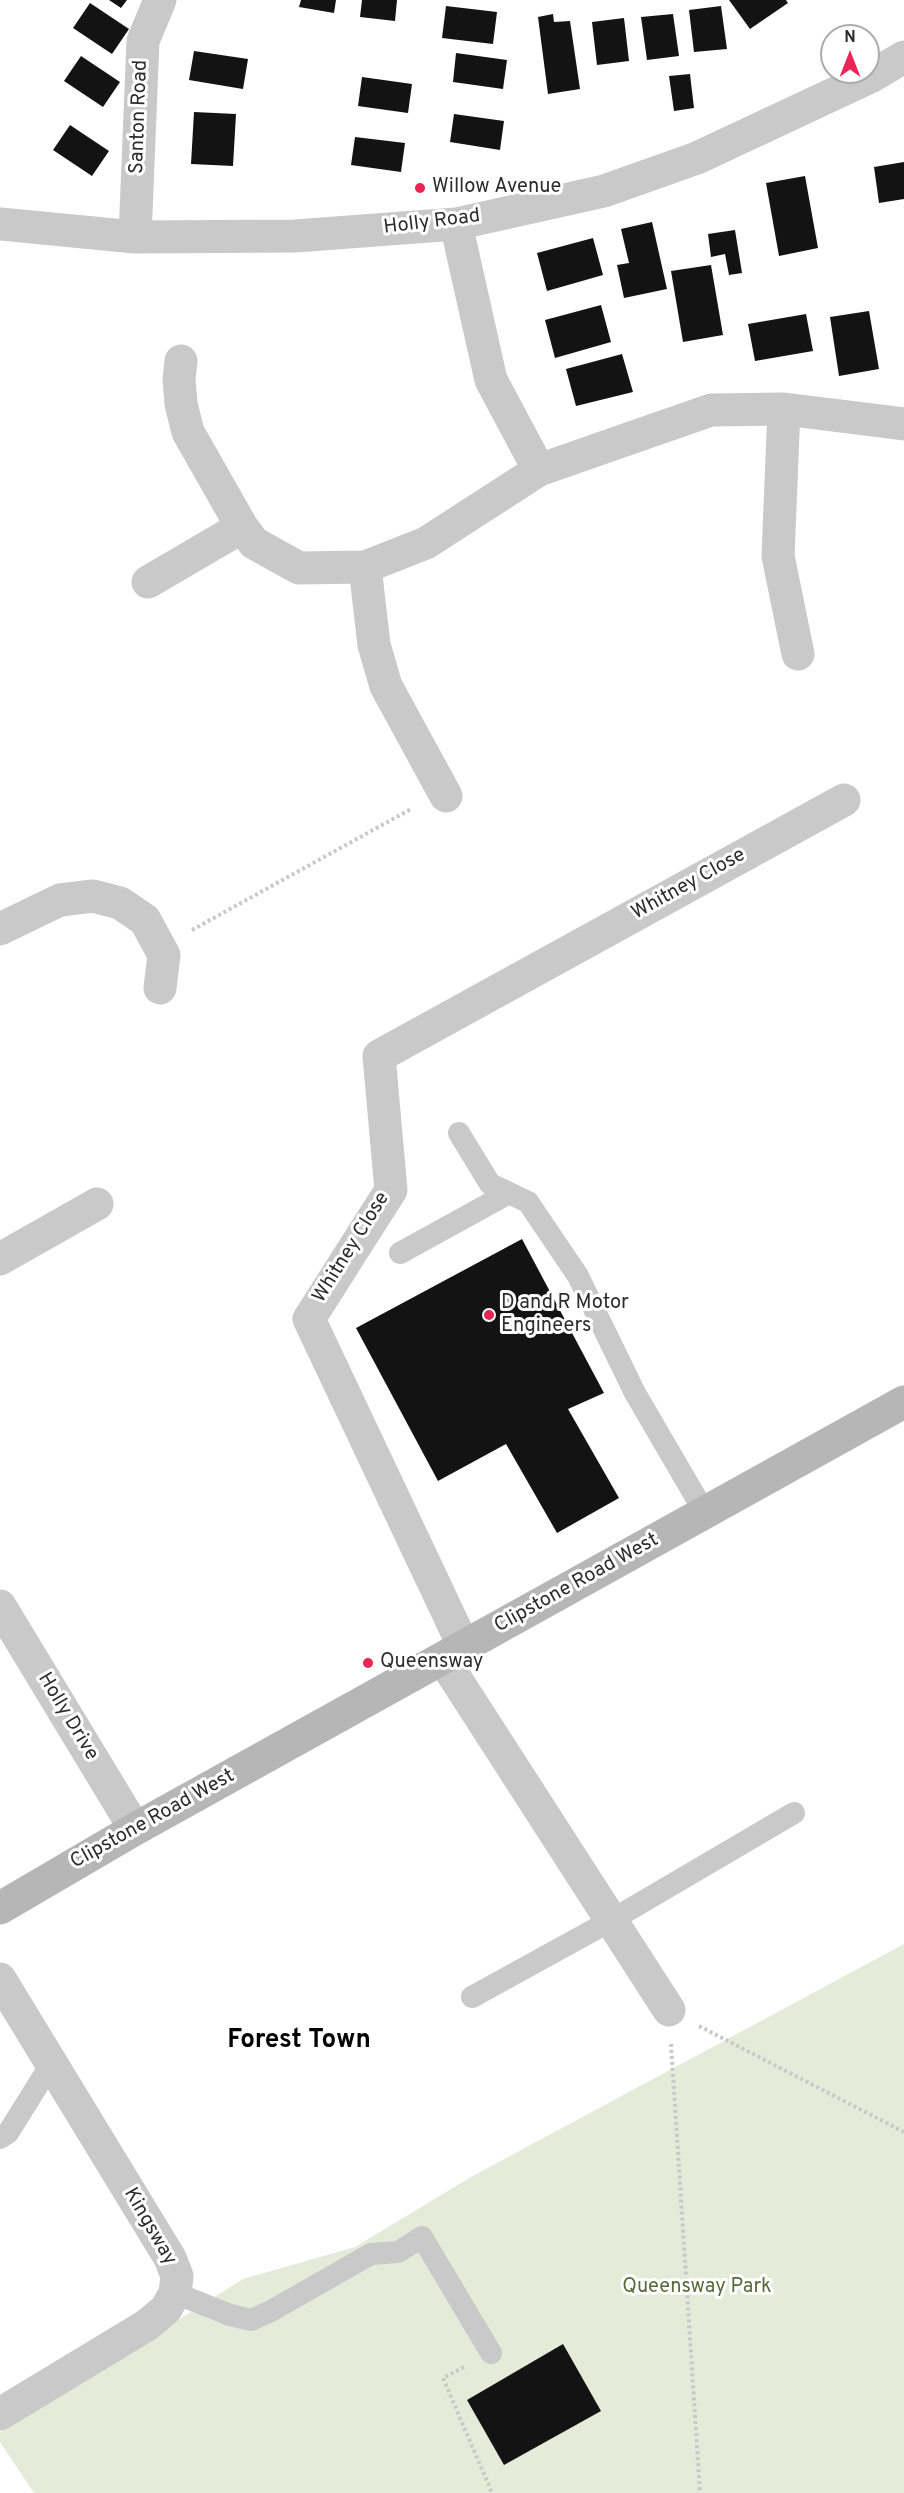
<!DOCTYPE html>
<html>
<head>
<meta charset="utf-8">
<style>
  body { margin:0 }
  #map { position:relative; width:904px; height:2493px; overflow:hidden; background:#fff; font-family:Overpass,sans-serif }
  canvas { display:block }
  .north { position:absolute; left:820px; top:24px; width:60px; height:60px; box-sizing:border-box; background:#fff; border:2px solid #ababab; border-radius:50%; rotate:0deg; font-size:16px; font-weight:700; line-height:24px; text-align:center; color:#2c2c2c }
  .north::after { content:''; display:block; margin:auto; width:21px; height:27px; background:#ec2456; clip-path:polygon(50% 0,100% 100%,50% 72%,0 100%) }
</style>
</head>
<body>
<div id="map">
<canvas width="904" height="2493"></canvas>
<div class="north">N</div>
</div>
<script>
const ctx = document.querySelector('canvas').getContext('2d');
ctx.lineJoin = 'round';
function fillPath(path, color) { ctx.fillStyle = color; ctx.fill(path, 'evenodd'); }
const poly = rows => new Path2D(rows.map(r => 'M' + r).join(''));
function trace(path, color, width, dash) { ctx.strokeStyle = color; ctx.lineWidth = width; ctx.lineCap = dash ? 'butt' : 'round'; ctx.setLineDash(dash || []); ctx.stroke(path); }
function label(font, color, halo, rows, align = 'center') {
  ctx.font = font + ' Overpass,sans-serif'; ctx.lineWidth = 6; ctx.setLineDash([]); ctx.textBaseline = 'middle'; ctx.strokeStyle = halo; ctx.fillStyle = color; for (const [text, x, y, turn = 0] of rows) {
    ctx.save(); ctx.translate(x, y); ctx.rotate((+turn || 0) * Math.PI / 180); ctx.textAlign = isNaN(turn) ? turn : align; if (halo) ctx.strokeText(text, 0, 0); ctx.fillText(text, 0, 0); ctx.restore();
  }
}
fillPath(poly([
  [904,1944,904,2493,34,2493,0,2442,0,2432,243,2279,355,2247,471,2177]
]), '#e5ebd8');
fillPath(poly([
  [109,0,127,0,121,8],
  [301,0,336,0,334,13,299,7],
  [362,0,397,0,395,21,360,17],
  [729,0,786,0,788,3,750,29],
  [90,3,129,29,112,54,73,28],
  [446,6,497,12,493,44,442,38],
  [721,6,727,49,694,52,689,10],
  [553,14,554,22,570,21,580,89,548,94,538,17],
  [673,14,679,56,647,60,641,17],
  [624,18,629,61,597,65,592,22],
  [194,51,248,59,243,89,189,80],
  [456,53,507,60,503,89,453,82],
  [81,56,120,82,103,107,64,81],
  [690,74,694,108,674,111,669,76],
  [362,77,412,84,408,113,358,106],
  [194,112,236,114,233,166,191,164],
  [454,114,504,121,500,150,450,142],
  [70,125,109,151,92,176,53,150],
  [355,137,405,143,401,172,351,165],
  [904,162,904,199,879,203,874,167],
  [805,176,818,248,779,256,766,183],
  [652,222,667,289,624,298,617,265,629,263,621,229],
  [735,230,742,273,729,275,725,254,711,257,708,234],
  [593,238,603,275,547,291,537,253],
  [711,265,723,335,683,342,671,271],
  [601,305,611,342,555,358,545,320],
  [869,311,879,369,839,376,830,317],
  [806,314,813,351,755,361,748,324],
  [622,354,633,392,576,406,566,369],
  [522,1239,604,1393,568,1409,619,1498,557,1533,506,1444,438,1481,356,1328],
  [563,2344,601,2411,504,2465,467,2400]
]), '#131313');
trace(poly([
  [192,930,411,809],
  [699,2026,904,2132],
  [671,2044,700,2493],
  [464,2367,443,2378,492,2493]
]), '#c9c9c9', 4, [3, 3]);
trace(poly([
  [459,1133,490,1184,528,1202,578,1276,635,1393,705,1513],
  [400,1253,509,1193],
  [472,1997,610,1921,794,1813],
  [0,2138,8,2133,51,2064],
  [175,2293,230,2315,251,2320,271,2311,371,2254,398,2252,422,2237,491,2353]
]), '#c9c9c9', 22);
trace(poly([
  [0,224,135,237,295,236,456,224,604,191,697,158,872,76,904,57],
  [456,224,491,380,539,470,711,410,784,409,904,424],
  [135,237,143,41,160,0],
  [181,361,179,379,181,404,188,432,242,527,254,543,299,568,365,567,426,543,539,470],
  [784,409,778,556,798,654],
  [365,567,374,645,386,686,446,796],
  [148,582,242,527],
  [0,929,60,900,93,896,120,903,145,920,164,955,160,988],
  [0,1259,97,1204],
  [0,1606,135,1829],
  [464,1647,309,1319,391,1190,379,1056,844,800],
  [443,1659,669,2010],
  [0,1979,170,2258,177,2276,175,2293,166,2309,147,2325,0,2414]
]), '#c9c9c9', 33);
trace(poly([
  [0,1908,135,1829,904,1402]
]), '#b6b6b6', 33);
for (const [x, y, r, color] of [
  [420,188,6,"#ec2456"],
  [489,1315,6,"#ec2456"],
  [368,1663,6,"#ec2456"]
]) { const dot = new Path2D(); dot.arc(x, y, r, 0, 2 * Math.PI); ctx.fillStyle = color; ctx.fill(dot); trace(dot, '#fff', 2); }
label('20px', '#2c2c2c', '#fff', [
  ["Santon Road",140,117,-88],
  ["Holly Road",432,223,-7],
  ["Whitney Close",689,885,-29],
  ["Whitney Close",352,1248,-58],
  ["Clipstone Road West",577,1584,-29],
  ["Holly Drive",67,1717,59],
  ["Clipstone Road West",153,1820,-29],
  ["Kingsway",149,2227,60]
]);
label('20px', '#2c2c2c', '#fff', [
  ["Willow Avenue",432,188],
  ["D and R Motor",501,1304],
  ["Engineers",501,1327],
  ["Queensway",380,1663]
], 'left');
label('20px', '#576938', '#fff', [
  ["Queensway Park",697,2288]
]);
label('bold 26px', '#000', '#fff', [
  ["Forest Town",299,2042]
]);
</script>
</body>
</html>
